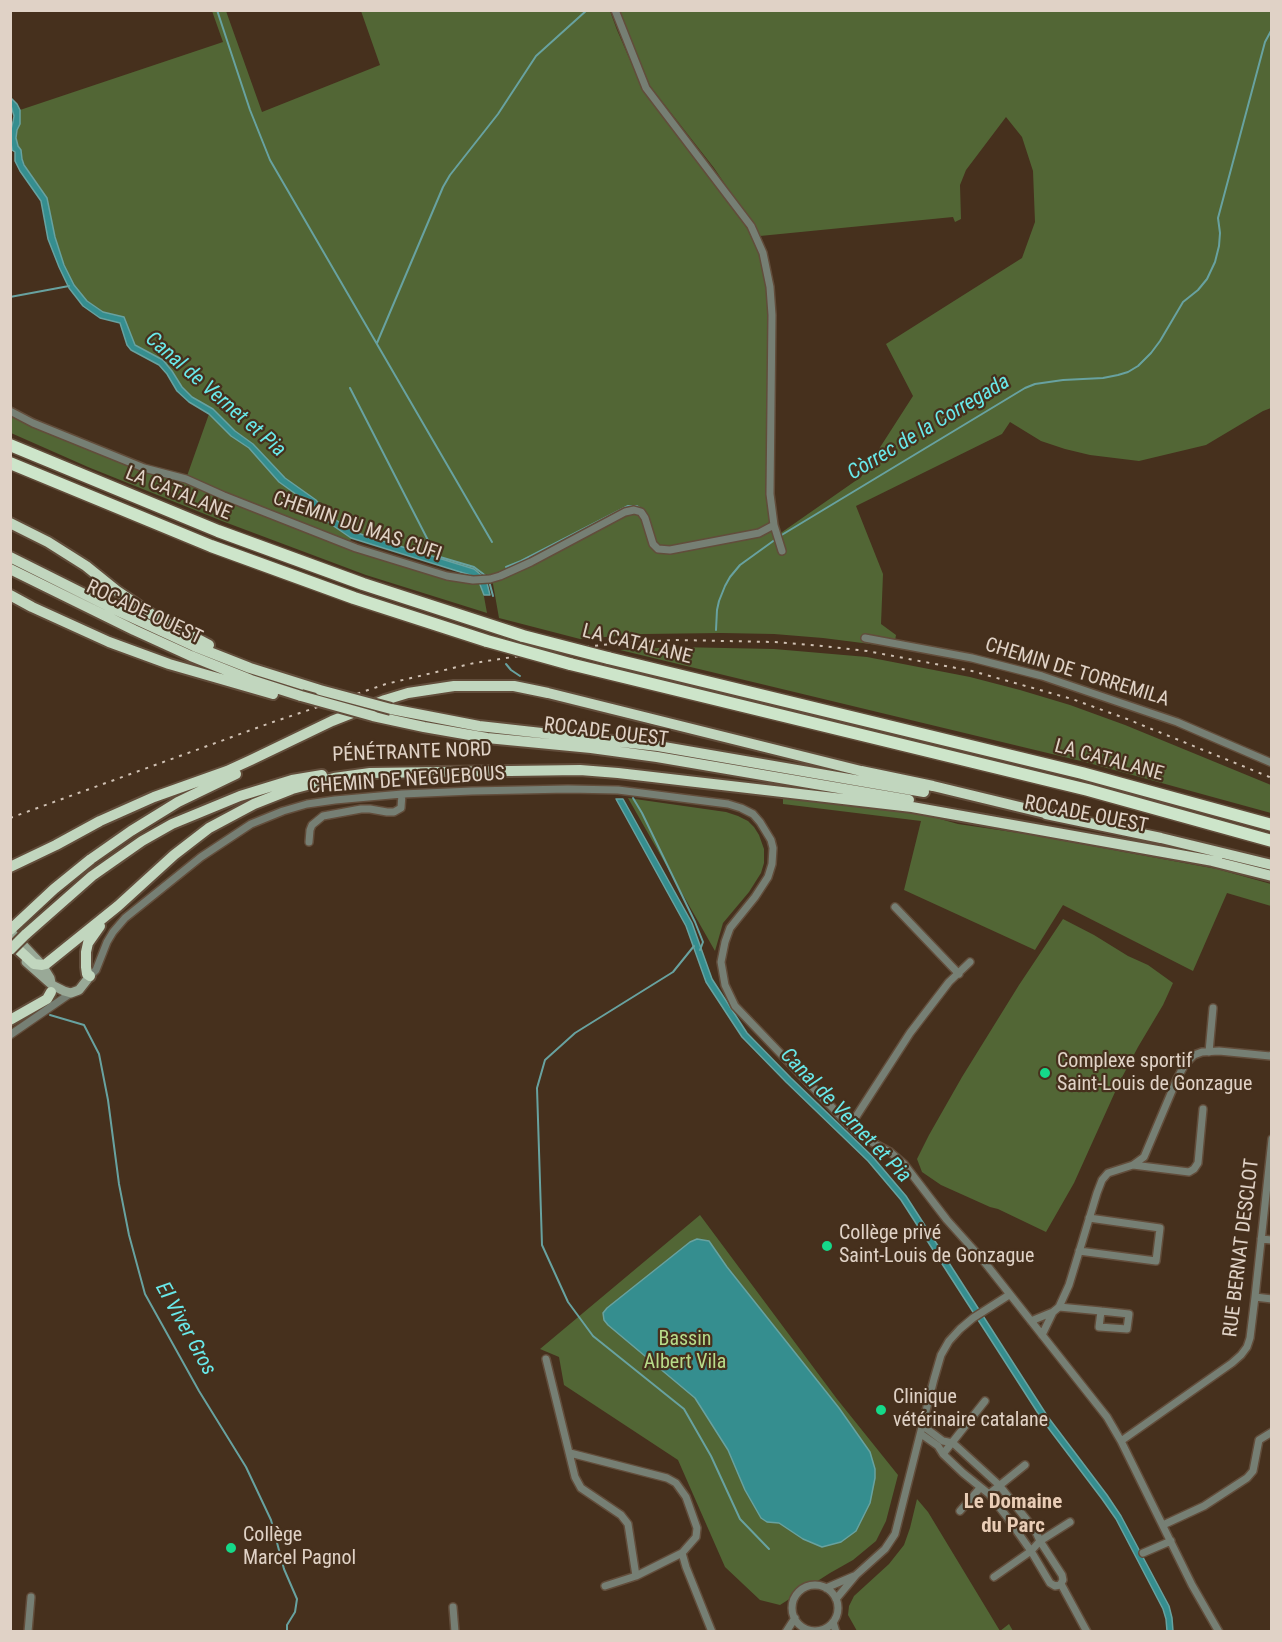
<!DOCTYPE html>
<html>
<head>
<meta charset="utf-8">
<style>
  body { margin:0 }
  #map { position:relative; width:1282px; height:1642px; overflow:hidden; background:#46301d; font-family:"Roboto Condensed",sans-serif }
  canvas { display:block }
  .frame { position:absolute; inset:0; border:12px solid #e0d2c6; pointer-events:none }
</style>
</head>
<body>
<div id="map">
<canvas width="1282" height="1642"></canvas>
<div class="frame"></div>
</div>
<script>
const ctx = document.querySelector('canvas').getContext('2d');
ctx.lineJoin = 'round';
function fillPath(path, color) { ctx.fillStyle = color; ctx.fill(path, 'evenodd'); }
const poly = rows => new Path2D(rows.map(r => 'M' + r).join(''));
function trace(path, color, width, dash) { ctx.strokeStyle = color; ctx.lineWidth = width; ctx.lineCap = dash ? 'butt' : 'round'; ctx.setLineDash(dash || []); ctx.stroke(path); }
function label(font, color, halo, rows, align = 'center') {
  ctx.font = font + ' "Roboto Condensed",sans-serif'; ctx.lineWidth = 4.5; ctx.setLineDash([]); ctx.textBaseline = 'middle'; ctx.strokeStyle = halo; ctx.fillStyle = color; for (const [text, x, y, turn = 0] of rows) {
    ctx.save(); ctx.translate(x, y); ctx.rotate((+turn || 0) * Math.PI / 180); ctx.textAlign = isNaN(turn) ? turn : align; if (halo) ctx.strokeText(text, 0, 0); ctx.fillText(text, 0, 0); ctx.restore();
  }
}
fillPath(poly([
  [212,11,226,11,262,112,380,65,361,11,610,11,617,30,643,90,747,228,759,254,766,288,768,315,766,494,770,526,775,537,861,477,913,396,886,344,1022,258,1035,222,1033,171,1022,137,1006,117,966,170,960,185,961,219,955,222,953,217,760,236,714,168,650,86,619,11,1271,11,1271,408,1263,411,1206,445,1139,461,1090,455,1065,449,1041,441,1010,422,1002,434,856,506,883,574,881,624,896,635,894,647,823,638,774,634,722,633,644,634,580,639,499,618,493,584,488,575,354,532,327,514,316,500,285,478,253,444,235,431,213,409,192,397,182,387,172,371,163,360,135,345,124,318,103,312,87,301,74,285,64,265,55,237,47,198,30,173,28,173,22,159,21,150,18,146,16,138,17,130,20,124,20,110,223,42],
  [209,414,231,436,249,448,280,482,311,505,322,518,351,538,350,542,226,493,187,476],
  [10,415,32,426,143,471,185,483,223,500,348,549,437,577,474,584,479,582,483,591,487,613,366,575,222,521,88,467,11,433],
  [676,647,774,649,867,657,970,677,1020,690,1070,705,1125,725,1271,785,1271,813,1085,762,620,650],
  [783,797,922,814,958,824,1026,834,1217,869,1271,884,1271,906,1227,893,1193,971,1063,905,1035,950,904,890,921,821,783,804],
  [628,798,726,812,738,816,748,821,754,827,759,835,764,849,764,863,761,873,749,892,723,923,715,951],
  [1063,919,1094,935,1128,956,1148,965,1173,983,1163,1005,1138,1047,1120,1081,1074,1183,1046,1232,998,1209,990,1207,941,1185,922,1172,917,1159,929,1135,962,1077,1019,985],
  [700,1215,837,1399,898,1475,886,1521,876,1541,853,1560,830,1573,780,1605,760,1600,725,1567,678,1460,564,1385,559,1357,540,1349],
  [917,1499,928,1512,1000,1631,1009,1624,1013,1631,857,1631,848,1615,849,1606,854,1596,889,1564,904,1545,910,1528]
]), '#526635');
const water = poly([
  [10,97,17,104,20,110,20,124,17,130,16,138,18,146,21,150,22,159,24,165,47,198,55,237,64,265,74,285,87,301,103,312,124,317,135,345,163,360,172,371,182,387,192,397,213,409,235,431,253,444,285,478,316,500,327,514,354,532,474,569,486,579,490,595,484,595,479,582,470,575,351,538,322,518,311,505,279,482,249,448,231,436,209,414,189,402,177,391,167,374,159,365,131,350,127,345,120,323,100,318,83,306,69,288,59,267,48,239,41,201,20,171,15,161,15,152,12,150,11,143,11,129,13,122,14,116,11,106,10,97],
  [616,799,623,799,692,923,712,979,747,1033,791,1078,872,1156,906,1196,1048,1417,1107,1495,1121,1516,1169,1606,1172,1618,1173,1631,1167,1631,1166,1619,1163,1609,1116,1519,1102,1499,1043,1421,901,1200,868,1161,786,1082,742,1037,706,982,686,926,616,799],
  [697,1239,709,1241,727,1267,839,1408,870,1452,875,1469,875,1478,870,1503,856,1531,841,1542,822,1547,803,1539,779,1523,767,1522,761,1518,745,1490,728,1450,695,1398,608,1325,604,1320,603,1313,607,1308,690,1242,697,1239]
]);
fillPath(water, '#358e8f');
trace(water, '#68a2a0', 1.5);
trace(poly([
  [217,10,250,110,270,160,492,542],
  [10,297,69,286],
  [377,343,443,187,450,175,498,114,536,56,587,10],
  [350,388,433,550,440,557,474,567,486,576],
  [780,536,1025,388,1035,384,1063,380,1103,378,1118,375,1128,372,1138,366,1151,353,1160,341,1183,302,1198,290,1207,279,1215,262,1219,246,1220,233,1218,218,1265,42,1272,29],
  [506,567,521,561,628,506,637,506,641,509],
  [489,581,493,596],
  [716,630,717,610,719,601,725,586,730,577,740,565,776,539],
  [506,664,511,670,520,676],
  [633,798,642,813,695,922,703,942,700,950],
  [694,946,673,972,575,1033,545,1060,537,1088,542,1245,568,1302,593,1336,684,1409,711,1456,740,1519,769,1549],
  [50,1015,84,1025,99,1054,108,1100,119,1184,129,1235,145,1294,199,1391,246,1467,271,1520,284,1569,297,1599,295,1612,287,1625,287,1632]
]), '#68a2a0', 2);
const minor = poly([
  [615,10,646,88,751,226,763,253,770,287,772,315,770,494,774,525,782,551],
  [10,411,33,423,144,468,186,479,224,496,356,548,447,576,473,580,490,579,500,576,531,562,625,512,634,510,641,512,645,518,653,544,658,549,670,550,759,533,774,525],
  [865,638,972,658,1042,676,1177,722,1272,763],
  [309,842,310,830,312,825,323,816,361,809,370,809,387,812,394,812,401,808,402,794],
  [895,907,959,974],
  [90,976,96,970,107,942,113,932,125,918,201,857,251,824,283,811,307,804,335,800,402,794,472,791,568,789,618,790,728,804,741,808,753,814,760,822,771,840,773,848,772,864,768,877,755,897,730,928,725,942,721,962,725,985,735,1006,850,1126,862,1137,890,1152,904,1164,947,1220,982,1259,1107,1417,1121,1441,1192,1585,1219,1632],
  [10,1035,71,993],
  [1209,1052,1213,1008],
  [850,1126,910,1033,949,982,970,962],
  [1133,1165,1189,1172,1194,1169,1198,1163,1203,1109],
  [1261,1239,1272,1240],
  [1079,1251,1156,1261,1160,1228,1089,1218],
  [1255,1297,1272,1299],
  [1059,1307,1101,1311,1129,1314,1127,1329,1099,1327,1101,1311],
  [1031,1321,1053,1312],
  [1042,1335,1053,1312,1059,1307,1069,1285,1097,1193,1102,1180,1108,1173,1133,1165,1144,1157,1177,1079,1185,1064,1194,1055,1202,1052,1219,1051,1270,1056,1272,1055],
  [546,1359,575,1477,581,1488,621,1515,628,1524,636,1576],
  [921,1434,938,1446,943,1454,963,1473,989,1494,1007,1517,1031,1551,1050,1583,1055,1586,1060,1585,1063,1580,1062,1575,1040,1541,1035,1530,999,1485,953,1443,943,1441,923,1426],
  [1121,1441,1232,1363,1241,1355,1247,1347,1250,1338,1255,1297,1272,1139],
  [570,1453,667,1478,676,1483,686,1497,697,1528,696,1537,682,1553,636,1576,605,1586],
  [943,1454,985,1401],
  [989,1494,1025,1465],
  [960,1511,980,1488],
  [1163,1525,1204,1506,1247,1478,1253,1471,1259,1440,1272,1432],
  [682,1553,686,1567,712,1632],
  [1143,1553,1171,1541],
  [994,1577,1031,1551,1040,1541,1070,1522],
  [1061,1584,1087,1632],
  '792 1608a23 23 0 1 1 46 0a23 23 0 1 1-46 0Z',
  [826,1588,854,1576],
  [836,1599,856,1575,885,1549,895,1534,934,1379,941,1355,949,1341,960,1329,973,1318,1009,1295],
  [453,1607,455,1632],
  [833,1622,836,1632],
  [28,1632,31,1597],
  [786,1632,795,1618]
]);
const secondary = poly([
  [10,931,42,965,50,978,51,983],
  [26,962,52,985,64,991,71,993,79,990,90,976]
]);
const trunk = poly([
  [10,523,48,542,86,566,117,591,154,616,209,645],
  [10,557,116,610,194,646,250,668,320,690],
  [10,569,134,630,191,656,251,680,301,696],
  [10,595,32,607,109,642,169,664,273,694],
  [391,709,479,726,658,746,924,792],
  [373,716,424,727,487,738,591,748,657,757,909,800],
  [1046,814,1161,838,1272,865],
  [1212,861,1272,876],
  [10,867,56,845,100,821,154,797,227,771,251,760,332,721,385,700,408,693,454,686,514,686,548,693,861,771,933,786,1053,815],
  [10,930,54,889,91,859,131,831,178,802,236,774],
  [25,935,92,876,142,841,172,824,240,796,292,780,322,775],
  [10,942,34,964,42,965,46,964,118,906,174,855,209,828,254,804,292,789,334,778,370,773,580,770,618,773,912,807,1219,862],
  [90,976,87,974,86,967,86,952,88,943,100,926],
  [10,1020,47,999,51,992]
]);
const motorway = poly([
  [10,445,218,531,363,584,523,636],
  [10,463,211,546,354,598,487,641],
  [608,658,1082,773,1272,825],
  [570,664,1088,790,1272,841]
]);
trace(minor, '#624d3b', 10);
trace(secondary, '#624d3b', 12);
trace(trunk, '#624d3b', 14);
trace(motorway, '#624d3b', 15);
trace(minor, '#767f74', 7);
trace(secondary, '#99a997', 9);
trace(trunk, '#c1d6be', 10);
trace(motorway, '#cde5ca', 12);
trace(poly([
  [10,818,273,722,386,684,474,663,565,649,620,643,676,640,775,642,822,646,867,651,972,671,1072,699,1127,719,1272,778]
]), '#cfc0b3', 2, [3, 6]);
const trunkBridge = poly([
  [320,690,391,709],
  [301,696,373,716],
  [10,950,25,935]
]);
const motorwayBridge = poly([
  [523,636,608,658],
  [487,641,570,664]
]);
trace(trunkBridge, '#624d3b', 14, []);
trace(motorwayBridge, '#624d3b', 15, []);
trace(trunkBridge, '#c1d6be', 10);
trace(motorwayBridge, '#cde5ca', 12);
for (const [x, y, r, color] of [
  [1045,1073,6,"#15d989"],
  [827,1246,6,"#15d989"],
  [881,1410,6,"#15d989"],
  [231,1548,6,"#15d989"]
]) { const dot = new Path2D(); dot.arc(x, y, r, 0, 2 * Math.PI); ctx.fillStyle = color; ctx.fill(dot); trace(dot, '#46301d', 2); }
label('20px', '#e0d2c6', '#46301d', [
  ["LA CATALANE",178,494,22],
  ["CHEMIN DU MAS CUFI",357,527,19],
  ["ROCADE OUEST",144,613,25],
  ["LA CATALANE",637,645,14],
  ["CHEMIN DE TORREMILA",1077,673,17],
  ["ROCADE OUEST",606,733,7],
  ["PÉNÉTRANTE NORD",412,753,-2],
  ["LA CATALANE",1109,761,15],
  ["CHEMIN DE NEGUEBOUS",407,781,-4],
  ["ROCADE OUEST",1086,815,11],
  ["RUE BERNAT DESCLOT",1242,1248,-83]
]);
label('20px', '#e0d2c6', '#46301d', [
  ["Complexe sportif",1057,1062],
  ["Saint-Louis de Gonzague",1057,1085],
  ["Collège privé",839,1234],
  ["Saint-Louis de Gonzague",839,1257],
  ["Clinique",893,1398],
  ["vétérinaire catalane",893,1421],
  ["Collège",243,1536],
  ["Marcel Pagnol",243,1559]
], 'left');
label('20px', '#b8db89', '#46301d', [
  ["Bassin",685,1340],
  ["Albert Vila",685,1363]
]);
label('italic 21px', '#69e9ea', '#46301d', [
  ["Canal de Vernet et Pia",215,395,41],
  ["Còrrec de la Corregada",929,428,-31],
  ["Canal de Vernet et Pia",845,1116,46],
  ["El Viver Gros",185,1329,61]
]);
label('bold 21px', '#e9cdb6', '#46301d', [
  ["Le Domaine",1013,1503],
  ["du Parc",1013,1527]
]);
</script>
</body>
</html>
